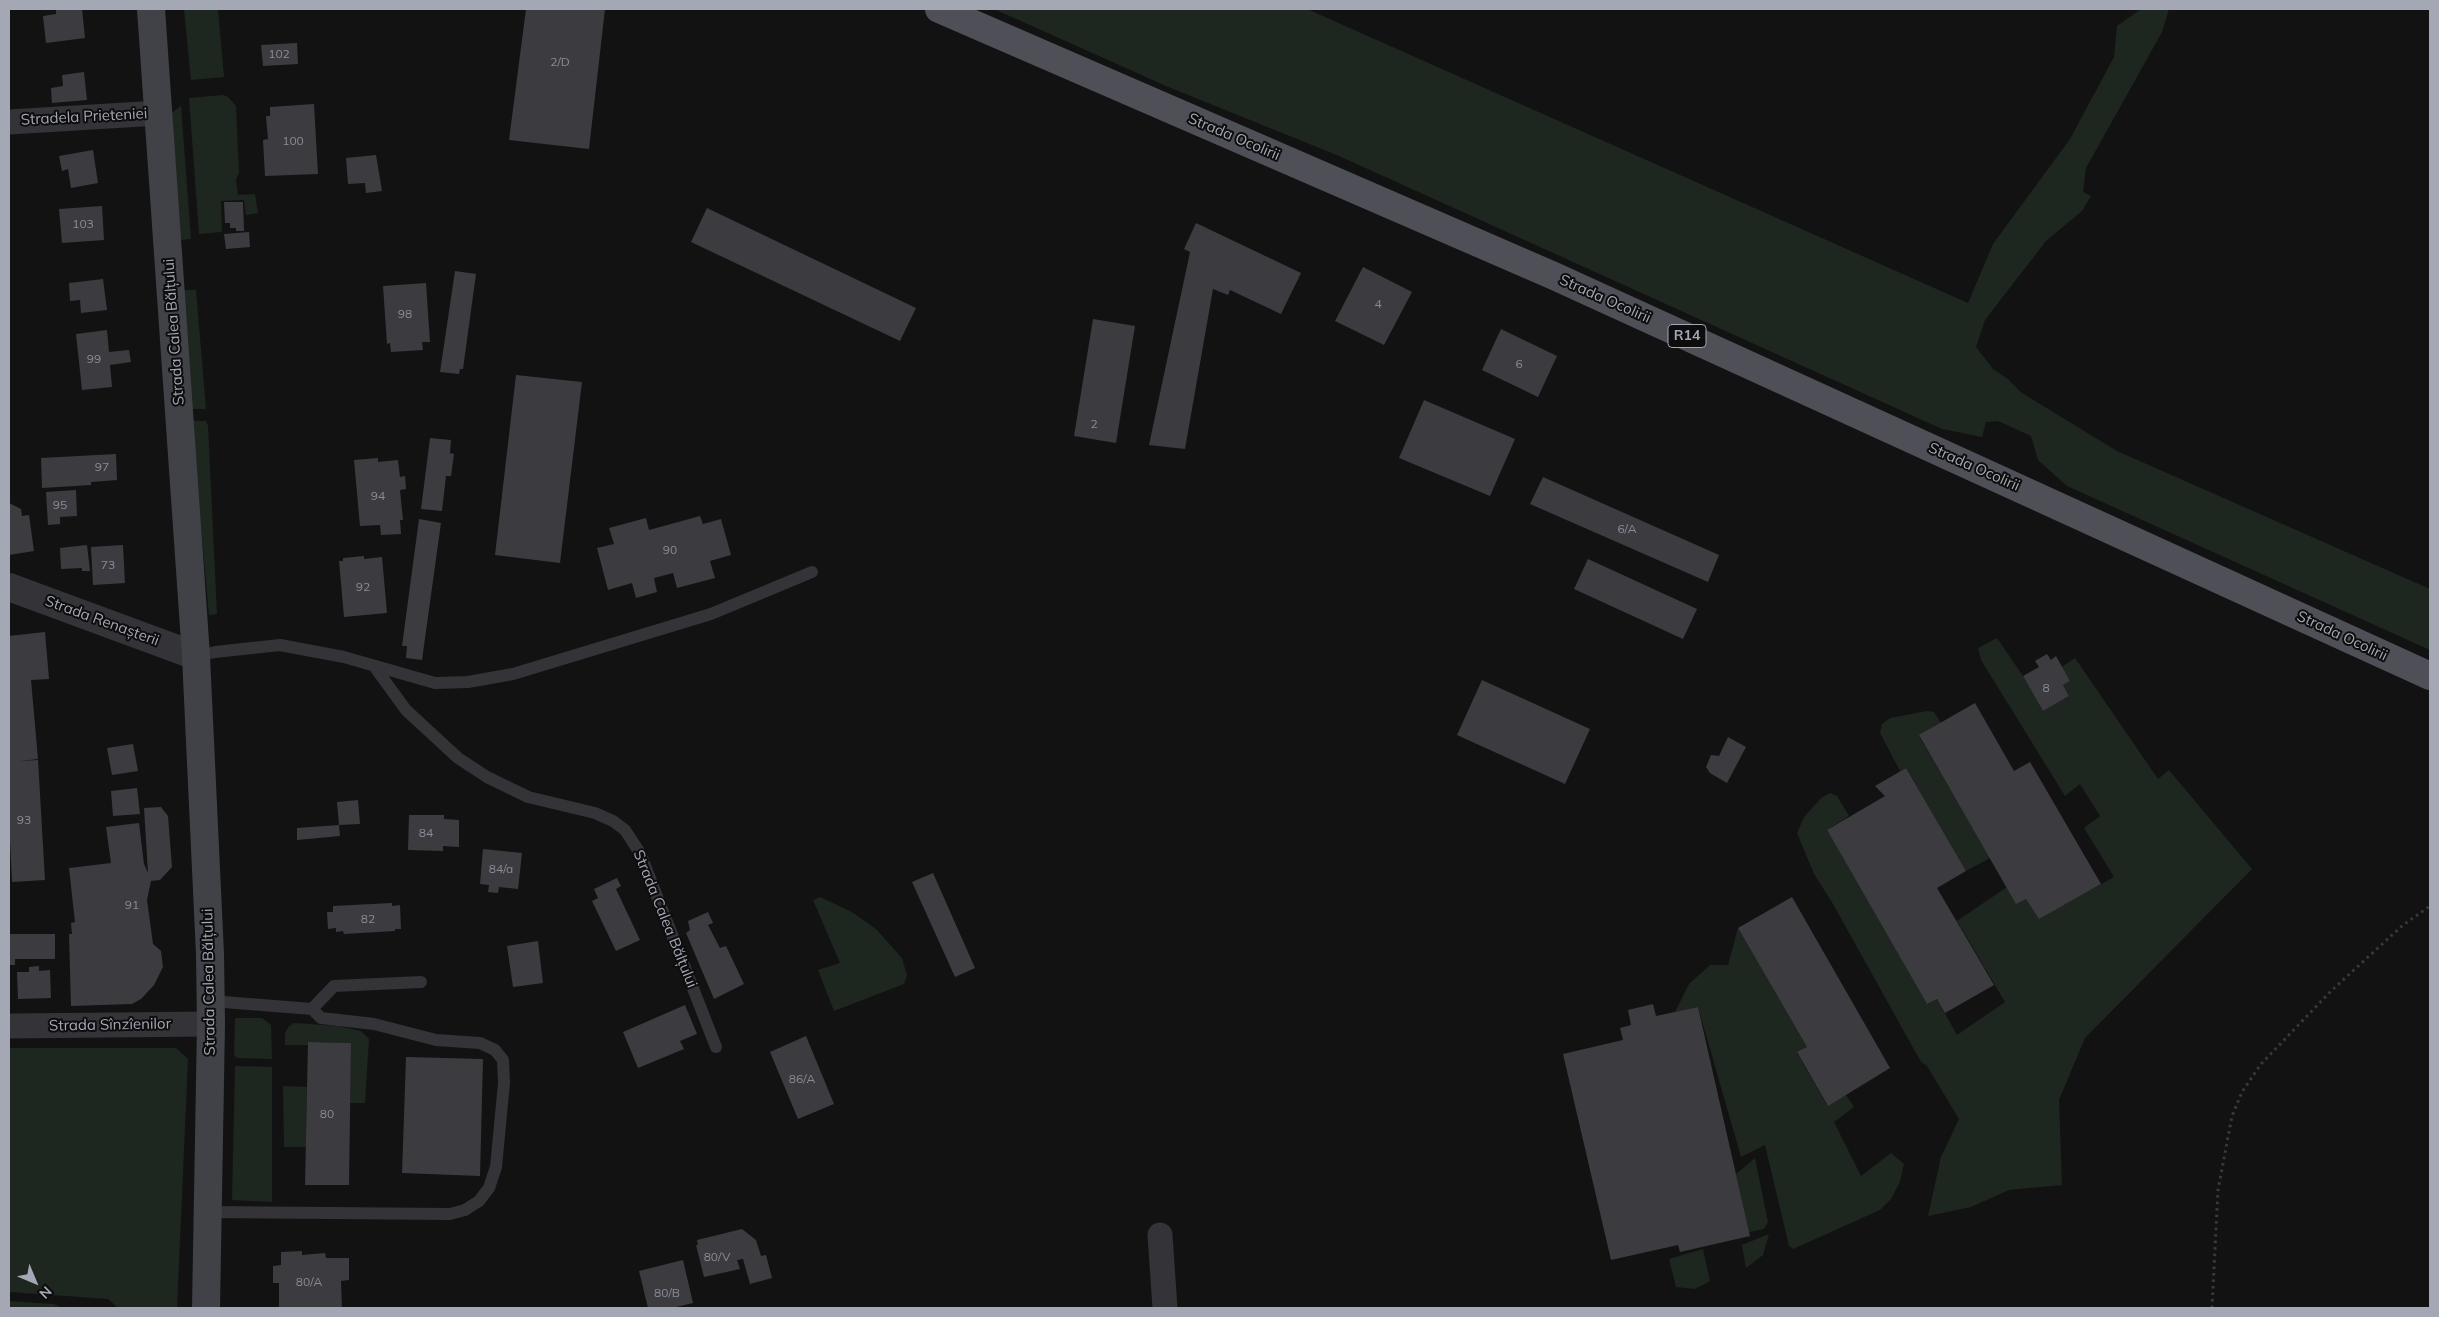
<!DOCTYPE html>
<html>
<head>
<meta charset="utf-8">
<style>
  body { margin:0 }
  #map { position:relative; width:2439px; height:1317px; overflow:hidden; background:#121213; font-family:Mulish,sans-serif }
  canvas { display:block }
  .frame { position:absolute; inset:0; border:10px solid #a4a7b4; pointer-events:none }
  .north { position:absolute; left:10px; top:1257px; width:50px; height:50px; -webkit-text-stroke:4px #0d0d0e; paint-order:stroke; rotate:135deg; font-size:14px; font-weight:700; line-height:20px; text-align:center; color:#a4a7b4 }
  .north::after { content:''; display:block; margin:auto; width:18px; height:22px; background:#a4a7b4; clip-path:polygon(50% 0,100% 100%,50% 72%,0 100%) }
</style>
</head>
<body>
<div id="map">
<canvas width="2439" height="1317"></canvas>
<div class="frame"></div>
<div class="north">N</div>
</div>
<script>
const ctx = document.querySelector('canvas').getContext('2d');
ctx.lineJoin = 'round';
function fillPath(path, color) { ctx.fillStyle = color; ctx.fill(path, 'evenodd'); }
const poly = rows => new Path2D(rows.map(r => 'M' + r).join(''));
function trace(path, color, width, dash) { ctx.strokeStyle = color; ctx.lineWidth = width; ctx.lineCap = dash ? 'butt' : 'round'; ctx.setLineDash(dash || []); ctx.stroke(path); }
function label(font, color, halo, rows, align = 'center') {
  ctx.font = font + ' Mulish,sans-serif'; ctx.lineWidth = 4; ctx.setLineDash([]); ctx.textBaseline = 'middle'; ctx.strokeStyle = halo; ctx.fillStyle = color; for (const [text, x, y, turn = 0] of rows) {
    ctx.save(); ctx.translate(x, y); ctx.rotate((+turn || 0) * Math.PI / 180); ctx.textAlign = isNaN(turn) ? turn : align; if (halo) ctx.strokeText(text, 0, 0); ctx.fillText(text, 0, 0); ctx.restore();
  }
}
fillPath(poly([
  [184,9,218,9,224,77,191,80],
  [994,9,1307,9,1968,303,1993,244,2070,139,2114,57,2117,26,2141,9,2169,9,2162,32,2086,168,2083,192,2091,196,2082,211,2046,241,1985,320,1976,347,1993,369,2008,379,2022,393,2117,451,2430,589,2430,650,2067,486,2038,460,2031,436,1998,421,1986,422,1982,437,1942,429,1339,156,1166,86],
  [223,95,228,97,236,106,239,172,236,180,238,195,255,194,258,213,246,215,244,200,221,201,222,232,199,234,189,98],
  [181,106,191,239,180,240,170,114],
  [182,290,196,290,206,409,192,409],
  [191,421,206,421,208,426,217,614,209,615],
  [1997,638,2023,676,2043,711,2069,696,2063,685,2070,681,2062,667,2075,658,2158,779,2169,770,2252,869,2085,1038,2059,1100,2062,1185,2009,1190,1971,1207,1928,1216,1941,1157,1959,1119,1927,1066,1921,1062,1833,904,1814,874,1797,833,1804,817,1821,798,1830,793,1837,796,1849,816,1827,830,1927,1004,1937,999,1957,1035,2005,1002,1957,921,2007,887,2026,899,2039,918,2114,877,2084,828,2100,816,2080,784,2065,796,1981,660,1978,648],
  [1927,711,1934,712,1941,723,1919,736,1990,858,1966,871,1906,768,1900,771,1880,733,1882,724,1890,718],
  [820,897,852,912,876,929,902,958,907,975,904,984,834,1011,818,970,840,963,813,900],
  [1738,928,1807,1047,1797,1053,1827,1105,1846,1095,1854,1107,1834,1122,1861,1176,1891,1153,1904,1164,1900,1182,1891,1199,1880,1210,1793,1249,1789,1246,1765,1145,1741,1157,1698,1007,1675,1012,1689,984,1710,965,1728,965],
  [235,1018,262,1018,271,1025,272,1059,237,1058,234,1055],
  [294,1023,338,1026,361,1031,369,1039,365,1103,350,1103,351,1043,308,1042,308,1045,285,1045,285,1033,289,1026],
  [9,1048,176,1048,188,1059,177,1308,118,1308,108,1299,9,1292],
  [235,1066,272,1067,272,1202,232,1200],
  [283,1086,307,1087,306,1147,284,1147],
  [1755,1158,1768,1222,1764,1229,1749,1232,1736,1174],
  [1769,1234,1763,1255,1746,1268,1742,1245],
  [1703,1249,1710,1281,1695,1289,1676,1287,1669,1259],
  [9,1301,54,1304,62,1308,9,1308]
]), '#1e2620');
fillPath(poly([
  [82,9,85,38,46,43,43,16,56,14,56,10],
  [526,9,605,9,589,149,509,140],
  [297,43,298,64,263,66,261,45],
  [84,72,87,100,52,103,51,88,63,86,62,75],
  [314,104,318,174,265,176,263,140,268,139,266,116,270,116,270,107],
  [93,150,98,183,71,188,68,169,62,171,59,156],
  [376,155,382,191,366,193,365,183,348,184,346,158],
  [224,202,243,202,244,231,236,231,236,228,230,228,230,223,225,223],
  [102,206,104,240,62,243,59,209],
  [707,208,916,308,900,341,691,242],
  [1196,223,1301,273,1281,314,1230,290,1228,295,1213,289,1185,449,1149,445,1190,252,1184,249],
  [249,232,250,247,226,249,224,234],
  [1363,267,1412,292,1384,345,1335,321],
  [455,271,476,274,463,369,460,369,459,374,440,372],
  [103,279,107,310,81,313,80,300,70,301,69,283],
  [426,283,430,342,422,342,423,350,391,352,390,343,387,344,383,286],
  [1093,319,1135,326,1116,443,1074,436],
  [1501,329,1557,356,1538,397,1482,370],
  [107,330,109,352,129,350,131,362,110,365,112,387,82,390,76,334],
  [516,375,582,382,560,563,495,555],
  [1424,400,1515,439,1490,496,1399,458],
  [430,438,451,440,450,453,454,454,451,476,446,476,442,511,421,509],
  [116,454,117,480,91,482,91,485,42,488,41,458],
  [378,458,378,462,398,460,400,477,405,476,406,489,400,490,403,520,400,520,401,534,381,535,380,525,360,526,354,460],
  [1543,477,1719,555,1708,582,1530,504],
  [76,490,77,516,60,517,60,524,48,525,46,492],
  [9,503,21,509,22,516,29,515,34,551,9,555],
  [700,516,703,524,721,519,731,555,710,561,715,578,677,588,673,573,654,578,657,592,636,598,632,583,608,590,597,548,614,544,609,528,646,518,649,530],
  [419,519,441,523,422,660,406,658,407,646,402,646],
  [87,545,90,571,82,571,82,568,61,569,60,548],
  [123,545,125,583,93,585,91,547],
  [364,556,364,559,382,557,387,613,344,617,339,561,343,561,343,558],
  [1588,559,1697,609,1683,639,1574,589],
  [45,632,49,679,31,680,38,759,20,761,38,760,45,880,12,882,9,820,9,636],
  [2047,654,2051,660,2056,656,2070,681,2063,685,2069,696,2043,711,2023,676,2039,667,2035,661],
  [1482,680,1590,729,1565,784,1457,735],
  [1975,703,2014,771,2030,762,2101,884,2039,919,2026,899,2016,904,1919,735],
  [1728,737,1746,747,1727,783,1710,773,1706,767,1711,755,1719,756],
  [133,744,138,771,112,775,107,748],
  [1906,768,1966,871,1937,888,1994,985,1945,1013,1937,999,1927,1004,1827,830,1885,796,1875,786],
  [137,788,140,814,113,816,111,791],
  [358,800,360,824,339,825,337,802],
  [161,807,168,816,172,867,160,880,151,881,147,900,153,944,161,951,163,967,154,985,141,999,132,1004,71,1006,69,934,72,934,71,923,75,922,69,868,111,863,106,827,139,823,144,864,148,873,144,808],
  [409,815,444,815,444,819,459,820,459,847,443,846,443,851,408,850],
  [339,825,340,836,297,840,297,828],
  [483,849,522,853,518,889,499,887,498,893,488,892,489,885,480,884],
  [933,873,975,968,955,977,912,882],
  [617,878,621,886,616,889,640,940,616,951,592,901,598,898,594,889],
  [1792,897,1890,1068,1828,1106,1797,1052,1807,1047,1738,928],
  [392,903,392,906,400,905,401,929,395,929,395,931,344,934,343,931,336,932,336,928,328,929,327,912,333,912,333,906],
  [708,912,713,923,708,925,720,948,726,946,744,984,714,999,686,933,690,930,688,921],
  [9,934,55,934,55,959,15,959,15,965,9,965],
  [538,941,543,983,513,987,507,946],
  [39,966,39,971,50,970,51,998,18,999,17,972,29,972,29,967],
  [1653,1004,1656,1016,1698,1007,1750,1236,1680,1252,1678,1245,1611,1260,1563,1054,1623,1040,1620,1028,1631,1025,1628,1010],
  [685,1005,697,1034,680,1041,684,1049,638,1068,623,1032],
  [806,1036,834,1104,798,1119,770,1052],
  [308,1042,351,1043,349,1185,305,1185],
  [406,1057,483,1059,480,1176,402,1173],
  [742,1229,756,1240,761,1256,766,1255,772,1278,750,1284,743,1259,737,1260,740,1269,704,1277,696,1245,698,1245,697,1240],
  [302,1251,302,1255,325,1253,326,1258,349,1258,349,1280,341,1281,342,1308,279,1308,279,1283,273,1283,273,1266,281,1265,281,1252],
  [683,1260,693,1303,672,1308,648,1308,639,1271]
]), '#3c3c40');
trace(poly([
  [2212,1308,2218,1190,2232,1116,2242,1092,2261,1064,2331,991,2403,925,2430,906]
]), '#393a3f', 3, [2.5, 4]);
trace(poly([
  [196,656,215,652,280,645,344,657,435,683,468,682,513,674,711,614,812,572],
  [374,666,406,710,458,758,487,777,528,797,595,813,613,821,625,830,640,853,716,1047],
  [312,1009,334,986,421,982],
  [207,1212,450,1214,465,1210,479,1201,489,1188,496,1167,504,1083,503,1060,495,1050,480,1043,436,1040,374,1024,321,1018,312,1009,211,1001]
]), '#333338', 12);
trace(poly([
  [9,122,159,113],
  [9,1026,211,1024],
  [1160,1235,1165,1308]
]), '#333338', 25);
trace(poly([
  [9,587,196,656]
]), '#333338', 28);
trace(poly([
  [151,9,196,656,210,954,211,1024,206,1308]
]), '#414248', 28);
trace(poly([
  [939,9,1554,276,2430,676]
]), '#4f5057', 28);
label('12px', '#8a8c97', null, [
  ["102",279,54],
  ["2/D",560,62],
  ["100",293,141],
  ["103",83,224],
  ["4",1378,304],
  ["98",405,314],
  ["99",94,359],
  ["6",1519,364],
  ["2",1094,424],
  ["97",102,467],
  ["94",378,496],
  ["95",60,505],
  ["6/A",1627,529],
  ["90",670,550],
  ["73",108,565],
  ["92",363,587],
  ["8",2046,688],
  ["93",24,820],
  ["84",426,833],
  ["84/a",501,869],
  ["91",132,905],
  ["82",368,919],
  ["86/A",802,1079],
  ["80",327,1114],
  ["80/V",717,1257],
  ["80/A",309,1282],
  ["80/B",667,1293]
]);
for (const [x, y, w] of [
  [1687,336,38]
]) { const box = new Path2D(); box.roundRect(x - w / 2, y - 11.5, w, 23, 4); ctx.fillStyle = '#0d0d0e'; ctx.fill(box); trace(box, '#a4a7b4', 1); }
label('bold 14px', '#a4a7b4', null, [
  ["R14",1687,336]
]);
label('15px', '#a4a7b4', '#0d0d0e', [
  ["Stradela Prieteniei",84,117,-3],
  ["Strada Ocolirii",1234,137,23],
  ["Strada Ocolirii",1605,299,24],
  ["Strada Calea Bălțului",174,332,-94],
  ["Strada Ocolirii",1974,467,24],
  ["Strada Renașterii",102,621,20],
  ["Strada Ocolirii",2342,636,25],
  ["Strada Calea Bălțului",665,919,68],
  ["Strada Calea Bălțului",209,982,-91],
  ["Strada Sînzîenilor",110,1025,-1]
]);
</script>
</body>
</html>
